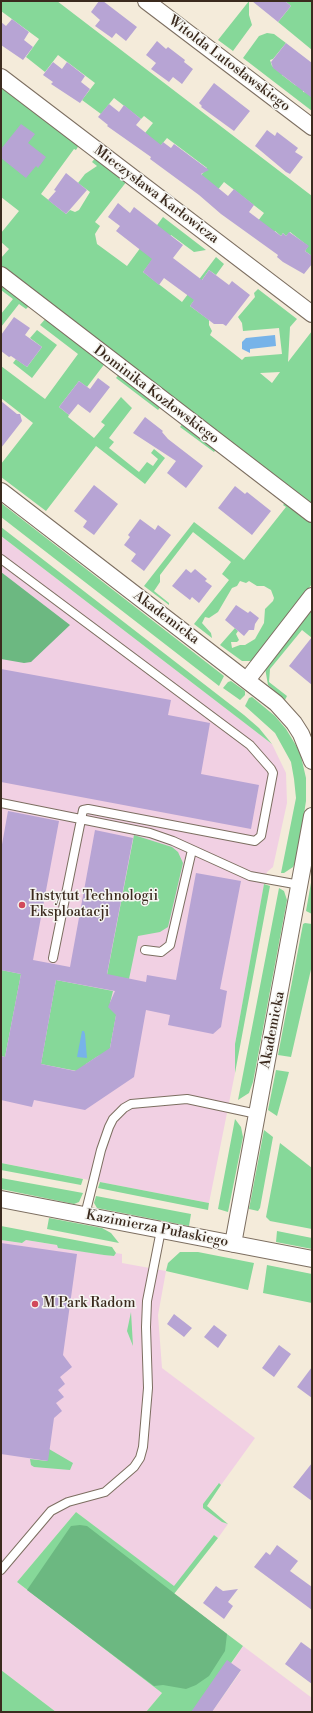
<!DOCTYPE html>
<html>
<head>
<meta charset="utf-8">
<style>
  body { margin:0 }
  #map { position:relative; width:313px; height:1713px; overflow:hidden; background:#f4ebda; font-family:"Libre Bodoni",serif }
  canvas { display:block }
  .frame { position:absolute; inset:0; border:2px solid #3b2a1e; pointer-events:none }
</style>
</head>
<body>
<div id="map">
<canvas width="313" height="1713"></canvas>
<div class="frame"></div>
</div>
<script>
const ctx = document.querySelector('canvas').getContext('2d');
ctx.lineJoin = 'round';
function fillPath(path, color) { ctx.fillStyle = color; ctx.fill(path, 'evenodd'); }
const poly = rows => new Path2D(rows.map(r => 'M' + r).join(''));
function trace(path, color, width, dash) { ctx.strokeStyle = color; ctx.lineWidth = width; ctx.lineCap = dash ? 'butt' : 'round'; ctx.setLineDash(dash || []); ctx.stroke(path); }
function label(font, color, halo, rows, align = 'center') {
  ctx.font = font + ' "Libre Bodoni",serif'; ctx.lineWidth = 3; ctx.setLineDash([]); ctx.textBaseline = 'middle'; ctx.strokeStyle = halo; ctx.fillStyle = color; for (const [text, x, y, turn = 0] of rows) {
    ctx.save(); ctx.translate(x, y); ctx.rotate((+turn || 0) * Math.PI / 180); ctx.textAlign = isNaN(turn) ? turn : align; if (halo) ctx.strokeText(text, 0, 0); ctx.fillText(text, 0, 0); ctx.restore();
  }
}
fillPath(poly([
  [1,536,272,744,286,773,287,803,273,867,267,872,265,879,235,1044,235,1073,209,1203,1,1163],
  [1,1240,22,1243,26,1240,57,1245,59,1248,114,1256,116,1253,122,1254,122,1263,166,1271,158,1315,162,1368,255,1438,221,1485,218,1484,203,1504,204,1508,222,1522,228,1524,218,1538,214,1535,174,1587,76,1512,17,1582,162,1693,146,1712,56,1712,1,1670],
  [243,1646,312,1698,312,1712,212,1712,241,1671,231,1664]
]), '#f1d0e3');
fillPath(poly([
  [1,1,57,1,312,196,312,256,305,251,308,246,290,232,286,236,283,233,281,236,275,231,266,242,251,230,264,213,224,182,212,197,194,184,207,168,167,138,152,156,145,133,153,123,144,116,141,119,114,98,101,114,82,100,95,83,58,55,45,72,26,57,39,39,1,11],
  [249,1,249,15,252,25,233,51,218,40],
  [285,1,312,1,312,50,278,22,291,6],
  [267,33,274,34,286,43,273,59,270,60,272,66,283,73,282,75,295,85,303,88,303,92,312,93,312,111,243,58,259,36],
  [1,87,79,145,76,150,74,149,41,194,66,214,70,210,75,212,79,210,90,192,78,183,85,174,97,166,92,162,96,157,127,181,95,222,100,226,95,234,97,244,127,266,163,217,206,250,194,252,171,235,143,272,182,302,216,257,224,264,216,275,209,270,199,284,201,291,190,306,209,320,209,325,212,331,210,335,242,360,245,357,282,354,279,328,243,331,242,323,238,317,255,297,254,293,258,289,297,319,290,327,288,362,312,331,312,504,1,266,1,258,9,249,1,242,1,233,19,211,1,197],
  [280,372,272,383,260,373],
  [1,282,30,305,26,309,19,304,1,327,1,314,13,299,1,290],
  [47,317,106,362,87,387,79,381,59,407,69,415,68,417,94,438,105,425,101,422,121,397,132,408,109,438,114,442,109,448,139,472,147,462,153,466,158,459,151,453,154,449,165,458,145,484,96,446,46,511,1,477,1,464,33,423,1,398,1,366,45,399,78,354,40,325],
  [37,330,57,345,32,378,13,363,16,359,27,367,42,347,30,338],
  [120,373,162,405,158,410,116,378],
  [184,422,218,447,214,452,180,427],
  [287,501,312,520,312,584,256,657,252,661,242,661,220,645,235,628,238,631,236,634,239,640,237,642,231,642,232,648,240,645,245,645,255,639,264,623,265,609,273,601,274,598,271,590,264,586,257,586,249,581,246,583,240,581,237,586,232,588,218,612,209,618,205,617,202,623,211,633,212,638,194,624,229,580,222,574,231,562,193,532,160,575,160,582,154,591,169,603,169,605,144,586,194,522,244,560,286,507,283,505],
  [1,503,224,676,219,686,1,517],
  [1,527,244,715,259,728,272,744,1,536],
  [312,607,312,638,302,630,270,669,269,682,287,696,285,700,268,685,265,668],
  [231,681,245,691,245,695,240,700,223,688,228,682],
  [252,697,275,716,286,729,300,752,306,778,306,801,297,859,293,867,284,873,281,873,296,798,294,779,291,762,275,733,245,706,249,698],
  [134,835,172,847,178,852,183,863,168,927,160,932,138,936,129,979,107,975],
  [312,877,312,914,306,911],
  [264,884,270,886,235,1073,235,1044],
  [279,888,284,891,287,900,253,1082,249,1093,238,1100],
  [305,923,312,924,312,965,291,1057,278,1055,303,924],
  [1,970,21,974,5,1057,1,1056],
  [56,980,113,991,110,1003,117,1010,109,1053,98,1056,86,1064,82,1072,41,1064],
  [276,1070,289,1072,277,1116,268,1110],
  [235,1119,241,1127,243,1137,228,1212,218,1209],
  [264,1130,273,1137,260,1208,258,1211,249,1209],
  [280,1143,312,1168,312,1229,270,1221,266,1217],
  [1,1163,83,1179,81,1185,1,1170],
  [1,1178,83,1193,79,1202,74,1204,1,1189],
  [100,1182,209,1203,208,1210,98,1188],
  [96,1196,191,1214,189,1226,97,1208,94,1203],
  [49,1218,102,1228,111,1233,119,1243,47,1229],
  [1,1226,112,1247,116,1253,114,1256,104,1255,58,1248,57,1245,26,1240,22,1243,1,1240],
  [277,1231,312,1238,312,1249,276,1242],
  [180,1252,198,1252,254,1263,248,1290,166,1271,168,1263],
  [267,1265,312,1274,312,1303,263,1293],
  [131,1312,133,1346,127,1331],
  [49,1449,73,1463,70,1470,34,1467,31,1465,30,1459,47,1461],
  [219,1483,221,1485,207,1506,228,1524,222,1522,203,1508,203,1504],
  [76,1512,174,1586,214,1535,218,1538,174,1594,243,1646,197,1712,146,1712,162,1693,17,1582],
  [1,1670,56,1712,1,1712]
]), '#86d899');
fillPath(poly([
  [1,572,70,625,31,662,24,663,1,659],
  [80,1525,87,1526,227,1634,225,1651,209,1676,196,1685,186,1689,163,1685,154,1686,27,1590,71,1526]
]), '#6cb881');
fillPath(poly([
  [275,335,276,346,250,349,250,353,242,349,242,342,246,338],
  [82,1031,84,1031,85,1034,87,1058,77,1057]
]), '#77b3e9');
fillPath(poly([
  [99,1,103,1,137,27,126,41,116,33,112,38,95,26,100,20,91,12],
  [252,1,285,1,291,6,278,22],
  [12,19,29,32,24,40,33,47,23,60,1,45,1,22,6,26],
  [157,41,166,49,168,47,185,60,184,62,193,69,182,84,173,77,169,82,151,69,156,63,146,55],
  [286,43,312,63,312,98,273,68,271,62],
  [53,62,62,69,67,62,85,76,81,82,90,89,80,103,51,84,53,82,43,75],
  [214,83,250,111,234,131,201,107,202,106,199,103],
  [109,104,119,112,124,105,141,119,136,125,161,145,163,142,171,148,174,144,209,170,201,174,228,196,234,189,254,205,249,212,281,236,283,233,286,236,289,232,309,246,305,251,312,256,312,264,304,274,283,262,277,257,278,255,221,214,199,195,150,159,151,157,107,126,108,125,98,117],
  [21,124,35,134,28,143,46,157,38,168,36,166,26,178,1,158,1,149],
  [267,130,275,136,277,132,298,148,295,152,303,157,290,174,286,172,255,146],
  [66,173,87,190,66,214,48,200,56,191,54,190],
  [118,203,130,213,134,207,183,245,173,258,202,280,209,270,229,285,232,281,250,295,226,326,223,324,214,324,190,306,194,300,164,278,159,285,143,272,152,259,116,231,120,226,108,217],
  [14,317,30,328,25,335,42,347,27,367,11,356,9,357,1,351,1,335],
  [98,378,110,387,90,413,78,404,69,415,59,407,79,381,90,389],
  [1,401,17,414,20,414,22,421,1,448],
  [145,417,163,431,162,432,168,439,203,466,186,488,167,473,176,461,133,433],
  [94,485,118,504,94,535,83,527,87,521,74,511],
  [235,486,245,494,247,492,271,511,252,535,218,508],
  [140,519,155,530,158,525,171,535,144,571,131,561,136,554,124,545,130,537,128,535],
  [186,569,191,573,195,569,207,579,205,581,212,586,199,603,192,597,190,600,172,586],
  [236,605,248,613,250,611,259,618,255,624,254,630,249,630,244,636,225,620],
  [312,637,312,685,289,666],
  [1,669,171,700,168,715,210,723,201,774,259,785,251,829,1,782],
  [8,811,59,821,33,960,70,967,95,830,133,838,107,974,146,982,147,975,176,980,196,873,241,881,220,989,227,991,221,1027,213,1034,168,1025,170,1015,146,1010,134,1077,85,1110,34,1100,32,1107,1,1100,1,1056,5,1057,21,974,1,970,1,850],
  [56,980,115,991,108,1007,116,1015,110,1048,75,1071,41,1064],
  [1,1243,77,1254,63,1355,72,1367,60,1377,65,1384,58,1390,64,1397,56,1403,62,1411,54,1418,48,1461,1,1454],
  [174,1314,192,1328,184,1337,167,1324],
  [214,1325,227,1335,218,1348,204,1337],
  [279,1345,291,1354,274,1377,262,1368],
  [312,1367,312,1398,297,1387],
  [312,1463,312,1501,293,1487],
  [277,1545,298,1561,290,1571,312,1587,312,1610,254,1567,266,1552,270,1555],
  [216,1586,223,1591,238,1589,228,1602,233,1606,224,1619,203,1603],
  [301,1642,312,1650,312,1684,285,1664],
  [227,1660,241,1670,212,1712,191,1712]
]), '#b7a4d4');
const lane = poly([
  [1,559,250,745,271,769,273,773,261,836,255,841,88,809,83,810,53,958],
  [1,803,150,833,173,841,250,876,300,885],
  [145,950,161,952,170,945,192,850],
  [85,1215,101,1150,109,1127,113,1119,124,1108,131,1104,187,1099,257,1114],
  [1,1570,51,1511,68,1502,105,1492,134,1467,140,1458,143,1447,148,1388,146,1327,147,1301,161,1230]
]);
const street = poly([
  [146,1,312,127],
  [1,77,312,314],
  [1,275,312,514],
  [1,491,276,703,294,723,301,734,312,761],
  [247,680,312,596],
  [1,1199,312,1259],
  [233,1244,312,816]
]);
trace(lane, '#7c6e60', 10);
trace(street, '#7c6e60', 18);
trace(lane, '#fff', 8);
trace(street, '#fff', 16);
for (const [x, y, r, color] of [
  [22,905,4,"#d1495b"],
  [35,1304,4,"#d1495b"]
]) { const dot = new Path2D(); dot.arc(x, y, r, 0, 2 * Math.PI); ctx.fillStyle = color; ctx.fill(dot); trace(dot, '#f6f6f2', 1.5); }
label('14px', '#3b2a1e', '#f6f6f2', [
  ["Witolda Lutosławskiego",229,64,37],
  ["Mieczysława Karłowicza",156,195,37],
  ["Dominika Kozłowskiego",156,395,37],
  ["Akademicka",166,618,37],
  ["Akademicka",273,1030,-79],
  ["Kazimierza Pułaskiego",157,1229,11]
]);
label('14px', '#3b2a1e', '#f6f6f2', [
  ["Instytut Technologii",30,897],
  ["Eksploatacji",30,913],
  ["M Park Radom",43,1304]
], 'left');
</script>
</body>
</html>
